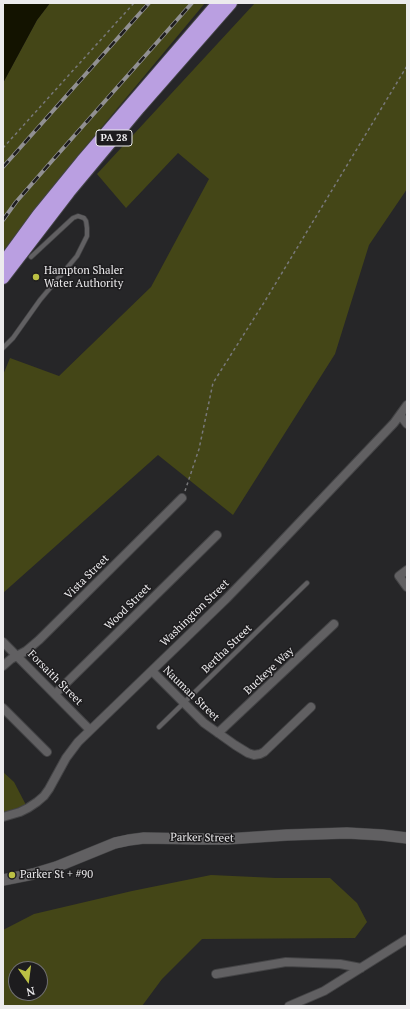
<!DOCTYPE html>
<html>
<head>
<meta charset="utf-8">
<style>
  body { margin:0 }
  #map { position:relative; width:410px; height:1009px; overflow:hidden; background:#262628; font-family:"PT Serif",serif }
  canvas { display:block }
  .frame { position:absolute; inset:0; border:4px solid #ecebed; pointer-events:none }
  .north { position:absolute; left:8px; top:961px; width:40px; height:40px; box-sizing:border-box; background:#1d1c1e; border:1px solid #706f71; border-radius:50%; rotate:166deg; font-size:11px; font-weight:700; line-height:16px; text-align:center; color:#ecebed }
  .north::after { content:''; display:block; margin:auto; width:14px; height:18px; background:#bbc044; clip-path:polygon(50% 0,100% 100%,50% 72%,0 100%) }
</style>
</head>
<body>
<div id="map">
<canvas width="410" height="1009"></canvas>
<div class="frame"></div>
<div class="north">N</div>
</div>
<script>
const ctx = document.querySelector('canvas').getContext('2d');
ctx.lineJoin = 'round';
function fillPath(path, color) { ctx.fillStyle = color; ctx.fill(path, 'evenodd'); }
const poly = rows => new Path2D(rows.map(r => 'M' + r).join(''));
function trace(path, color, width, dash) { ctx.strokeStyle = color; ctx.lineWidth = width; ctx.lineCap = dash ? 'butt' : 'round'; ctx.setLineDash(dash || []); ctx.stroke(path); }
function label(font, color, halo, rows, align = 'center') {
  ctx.font = font + ' "PT Serif",serif'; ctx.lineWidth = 3; ctx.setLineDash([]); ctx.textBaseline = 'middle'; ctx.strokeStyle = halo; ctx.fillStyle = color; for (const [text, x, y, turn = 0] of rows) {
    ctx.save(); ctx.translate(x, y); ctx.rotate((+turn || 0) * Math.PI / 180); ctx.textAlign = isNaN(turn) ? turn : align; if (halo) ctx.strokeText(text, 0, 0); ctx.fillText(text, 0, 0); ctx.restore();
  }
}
fillPath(poly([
  [50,3,205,3,57,181,3,251,3,83,37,20],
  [255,3,407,3,407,189,369,245,335,354,233,515,158,455,3,593,3,375,10,358,59,376,151,287,209,179,178,153,126,208,97,174],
  [3,772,14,782,26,805,9,811,3,812],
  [211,875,276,878,330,878,357,903,367,922,355,938,202,939,162,979,142,1006,3,1006,3,930,34,914,132,891],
  [16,969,40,969,40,993,16,993]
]), '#444617');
fillPath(poly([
  [3,3,50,3,37,20,3,83]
]), '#131300');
const service = poly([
  [3,348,13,338,40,300,77,256,87,236,87,228,86,221,84,218,78,216,73,218,31,257],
  [159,727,307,583]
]);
const minor = poly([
  [400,415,407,424],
  [407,570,399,576,407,587],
  [3,642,90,730],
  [3,666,11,659,26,651,39,640,182,498],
  [152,671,204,723,235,745,248,753,254,755,260,754,264,752,311,707],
  [55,694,217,535],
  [3,708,47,752],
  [218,733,334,624],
  [3,817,20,812,28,808,37,802,44,796,49,789,66,758,78,742,226,599,262,562,394,423,407,405],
  [216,974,286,962,340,964,361,968],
  [289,1006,324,991,407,939]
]);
const tertiary = poly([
  [3,880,33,874,56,867,115,843,129,840,144,838,201,839,227,839,287,835,347,833,382,835,407,838]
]);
const motorway = poly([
  [3,263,38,215,82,161,218,3],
  [3,278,69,192,139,108,231,3]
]);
trace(service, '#444446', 5.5);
trace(minor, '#444446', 10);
trace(tertiary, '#444446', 12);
trace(motorway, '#444446', 14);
trace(poly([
  [3,148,134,3],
  [185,491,199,449,213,383,265,301,407,66]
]), '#78787a', 1.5, [3, 3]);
trace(service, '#616062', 4);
trace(minor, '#616062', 8);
trace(tertiary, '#616062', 11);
trace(motorway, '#ba9fe1', 12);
const rail = poly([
  [3,167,149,3],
  [3,220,16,202,51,162,192,3]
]);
trace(rail, '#919092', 4);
trace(rail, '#1d1c1e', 2.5, [8]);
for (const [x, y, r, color] of [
  [36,277,4,"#bbc044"],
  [12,875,4,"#bbc044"]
]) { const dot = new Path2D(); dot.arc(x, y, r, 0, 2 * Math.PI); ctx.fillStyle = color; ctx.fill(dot); trace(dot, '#1d1c1e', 1.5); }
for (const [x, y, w] of [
  [114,138,36]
]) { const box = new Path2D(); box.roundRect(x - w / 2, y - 8, w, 16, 3); ctx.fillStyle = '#1d1c1e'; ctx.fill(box); trace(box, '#ecebed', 1); }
label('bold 10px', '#ecebed', null, [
  ["PA 28",114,138]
]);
label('11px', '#ecebed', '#1d1c1e', [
  ["Hampton Shaler",44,271],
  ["Water Authority",44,284],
  ["Parker St + #90",20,875]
], 'left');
label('11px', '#ecebed', '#1d1c1e', [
  ["Vista Street",87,577,-45],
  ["Wood Street",128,607,-45],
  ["Washington Street",195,613,-44],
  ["Bertha Street",227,649,-44],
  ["Buckeye Way",269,671,-43],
  ["Forsaith Street",55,678,45],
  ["Nauman Street",191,694,44],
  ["Parker Street",202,838,1]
]);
</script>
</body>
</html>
